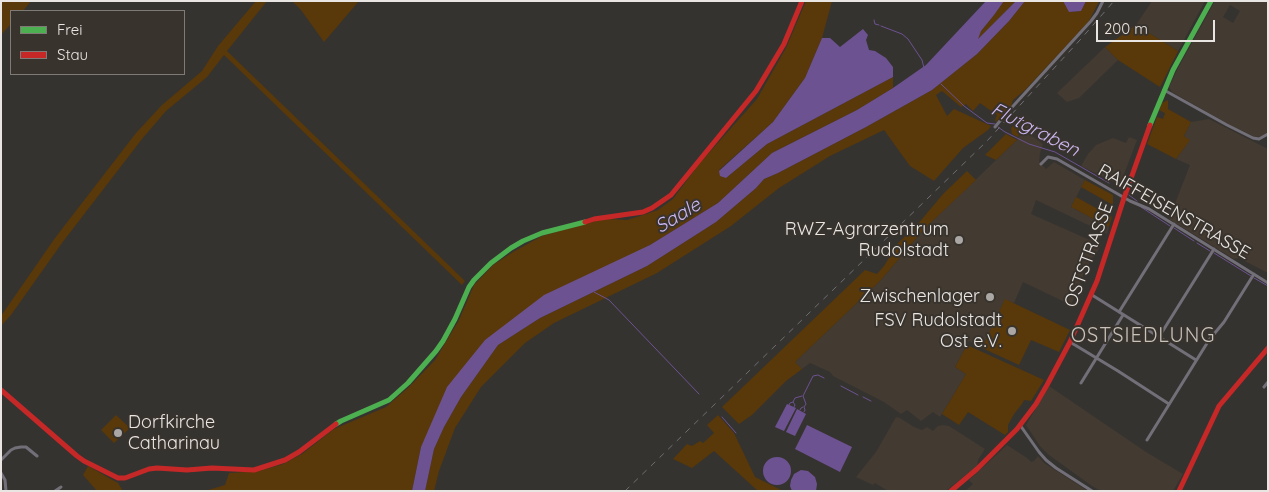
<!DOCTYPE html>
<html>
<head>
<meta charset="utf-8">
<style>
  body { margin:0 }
  #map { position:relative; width:1269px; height:492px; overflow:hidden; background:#353330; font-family:Quicksand,sans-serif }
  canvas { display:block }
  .frame { position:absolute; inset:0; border:2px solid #e9e5e2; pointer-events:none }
  .legend { position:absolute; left:10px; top:10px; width:175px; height:65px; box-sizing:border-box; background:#38332d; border:1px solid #7f7a75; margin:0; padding:6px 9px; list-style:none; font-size:15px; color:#e9e5e2 }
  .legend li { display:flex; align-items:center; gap:10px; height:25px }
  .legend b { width:25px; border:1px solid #7f7a75 }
  .scale { position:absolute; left:1096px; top:20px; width:119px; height:22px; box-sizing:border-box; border:2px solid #e9e5e2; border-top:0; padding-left:6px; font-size:15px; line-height:18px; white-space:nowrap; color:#e9e5e2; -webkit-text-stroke:4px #38332d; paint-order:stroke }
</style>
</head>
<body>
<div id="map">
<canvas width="1269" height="492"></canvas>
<div class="frame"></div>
<ul class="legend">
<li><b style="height:6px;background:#4caf50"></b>Frei</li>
<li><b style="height:6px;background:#c62828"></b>Stau</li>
</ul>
<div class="scale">200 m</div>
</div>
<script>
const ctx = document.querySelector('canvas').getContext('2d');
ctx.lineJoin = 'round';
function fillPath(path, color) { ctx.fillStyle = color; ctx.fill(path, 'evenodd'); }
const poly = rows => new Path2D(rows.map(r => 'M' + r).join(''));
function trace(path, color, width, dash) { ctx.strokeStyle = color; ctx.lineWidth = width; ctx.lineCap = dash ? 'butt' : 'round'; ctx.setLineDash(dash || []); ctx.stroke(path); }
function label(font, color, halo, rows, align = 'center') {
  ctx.font = font + ' Quicksand,sans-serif'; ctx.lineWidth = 4; ctx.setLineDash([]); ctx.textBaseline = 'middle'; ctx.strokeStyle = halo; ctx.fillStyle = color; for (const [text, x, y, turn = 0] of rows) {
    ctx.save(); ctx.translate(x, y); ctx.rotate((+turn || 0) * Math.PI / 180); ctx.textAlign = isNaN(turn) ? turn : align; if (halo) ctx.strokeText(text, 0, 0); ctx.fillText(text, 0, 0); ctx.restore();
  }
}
fillPath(poly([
  [1152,1,1205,1,1178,51,1136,25],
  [1215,1,1268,1,1268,133,1263,136,1258,137,1253,136,1228,124,1172,92,1169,87,1178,68],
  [1230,5,1240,11,1233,23,1223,17],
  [1105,47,1118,60,1079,98,1067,102,1057,93],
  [1031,119,1036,131,1032,136,1043,144,1040,153,1039,162,1046,169,1054,162,1085,180,1071,207,1109,227,1107,234,1036,200,1031,214,1101,245,1096,254,1089,262,1089,268,1086,269,1071,305,1023,282,1014,303,1005,300,982,348,969,341,955,367,966,374,940,417,933,412,921,421,907,410,901,414,884,402,833,376,830,372,810,363,802,369,795,362,881,280,924,229,1017,140],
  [1209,119,1268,149,1268,273,1239,258,1234,259,1169,219,1190,165,1176,159,1189,140,1184,136,1191,122],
  [1129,137,1137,140,1120,185,1081,166,1088,154,1096,145,1113,138,1126,143],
  [1049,386,1146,452,1183,474,1173,491,1101,491,1092,486,1049,455,1040,446,1026,425],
  [896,417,900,418,914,427,922,430,927,427,933,431,938,426,943,425,949,426,985,449,978,460,977,466,946,491,888,491,875,483,873,485,856,477,876,452],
  [1007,445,1027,458,1031,462,1034,461,1038,456,1044,463,1088,491,965,491,973,484,969,480]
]), '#433a31');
fillPath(poly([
  [1,1,31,1,23,11,11,11,11,24,1,35],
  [256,1,267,1,227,51,465,281,462,285,224,55,207,77,166,111,142,139,62,243,11,315,1,326,1,316,55,238,136,133,162,105,202,71,218,46],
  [292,1,359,1,324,42,301,10],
  [806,1,832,1,822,38,805,78,773,122,719,170,726,178,767,144,893,77,893,88,857,110,772,153,718,203,650,245,485,340,421,447,412,491,205,491,225,485,229,473,259,471,283,464,302,454,334,429,386,407,409,387,435,360,459,320,474,285,493,265,513,252,542,236,595,221,610,219,627,220,643,215,658,210,673,199,699,164,757,99,786,48],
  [1004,1,1016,1,979,38,977,39,981,31,994,15],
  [1025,1,1063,1,1070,12,1081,11,1086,1,1099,1,1089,21,1025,90,1013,100,1011,106,996,122,995,120,997,115,980,103,973,111,966,104,961,107,942,91,936,95,947,116,954,109,991,126,988,130,963,148,934,181,910,166,884,130,830,156,779,188,731,226,657,273,554,323,525,343,481,387,455,428,439,471,434,491,425,491,434,449,444,427,461,397,498,345,540,318,647,266,716,222,756,188,764,179,778,173,866,127,932,90,977,54,1009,21],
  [1136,25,1178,51,1160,87,1118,60,1105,47],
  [1168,100,1168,109,1191,122,1184,136,1190,140,1176,159,1147,144,1157,117,1163,119,1165,113,1159,110,1162,103],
  [1022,117,1029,121,1018,137,1012,134,1011,128],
  [1006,134,1017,140,996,160,985,155],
  [967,171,976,180,924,229,881,280,795,362,802,369,786,381,752,415,739,424,722,407,865,270,877,274,884,266,898,243,917,225,943,194],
  [1085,180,1113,195,1113,205,1081,187],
  [1076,197,1112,217,1109,227,1071,207],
  [1005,299,1070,330,1059,352,1031,340,1019,365,982,348],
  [967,345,1044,380,1031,401,1024,400,1022,404,1014,414,1008,425,1008,432,1005,435,968,412,959,425,942,414,966,374,955,367],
  [116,415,130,428,114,443,101,430],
  [718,415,734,433,755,477,783,491,758,491,714,451,692,468,673,459,687,444,692,446,700,441,703,443,714,433,707,425],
  [88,466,118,483,123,491,97,491,83,475]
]), '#593809');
fillPath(poly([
  [986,1,1004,1,994,15,981,31,978,39,1016,1,1025,1,1009,21,977,54,932,90,866,127,778,173,764,179,756,188,716,222,647,266,540,318,498,345,461,397,444,427,434,449,425,491,412,491,421,447,447,387,485,340,544,295,650,245,718,203,772,153,857,110,893,88,926,65],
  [1063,1,1086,1,1081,11,1069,12],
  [863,29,868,35,866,40,869,50,875,51,886,58,893,67,893,77,767,144,726,178,720,176,719,171,773,122,805,78,822,38,830,38,840,47],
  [787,404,796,408,784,431,775,427],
  [797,409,806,414,795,436,786,432],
  [807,425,852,447,840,472,795,449],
  '763 471a14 14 0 1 1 28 0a14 14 0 1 1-28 0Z',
  [801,470,808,471,815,477,817,484,816,491,792,491,790,486,791,480,794,474]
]), '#6d5292');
trace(poly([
  [874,20,875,24,879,25],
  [881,26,902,34,908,39,922,60,924,68],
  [941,84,964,106,987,123,995,124],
  [998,127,1005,132,1029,144,1055,152,1109,183],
  [1129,195,1137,201],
  [1141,207,1170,226],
  [1174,228,1194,241],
  [1197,243,1210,251],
  [1214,253,1251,276],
  [1254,278,1268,286],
  [594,292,609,300,699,394],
  [841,386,858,395],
  [863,397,871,401],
  [789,405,790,403,793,402],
  [794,407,795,405,793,402,795,398,802,396],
  [800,410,801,408,803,407],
  [804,412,805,410,804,407,806,404,803,396,813,376,818,375,824,378],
  [722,417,736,433]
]), '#6d5292', 1);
trace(poly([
  [1164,90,1227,125,1253,138,1259,139,1268,134],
  [995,127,1004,116,1091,21,1097,13,1103,1],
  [1041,164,1048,157,1057,159,1130,201,1149,209,1268,283],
  [1092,295,1196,360],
  [1119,312,1174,224],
  [1159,337,1214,249],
  [1070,342,1118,371,1169,404],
  [1081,383,1123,315],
  [1264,387,1268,382],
  [1020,425,1039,452,1046,460,1056,468,1092,491],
  [1147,440,1209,340,1224,322,1254,274],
  [1,460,11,450,15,448,21,447,26,447,37,456],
  [1,473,5,480,6,491],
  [55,491,61,487]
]), '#736f78', 3);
trace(poly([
  [1150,125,1173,70,1211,1],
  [336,424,341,421,389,400,408,383,436,351,443,341,455,319,469,287,474,280,491,263,511,248,523,241,542,233,585,222]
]), '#4caf50', 5);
trace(poly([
  [585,222,594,219,643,212,652,208,671,195,756,91,784,44,802,1],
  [1,390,77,456,84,461,118,478,125,478,149,469,157,468,187,470,212,468,254,470,285,460,299,452,336,424],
  [951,491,977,469,1017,429,1036,404,1047,385,1070,342,1097,281,1124,198,1150,125],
  [1179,491,1219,406,1268,348]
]), '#c62828', 5);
trace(poly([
  [625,491,987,141,1080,40,1114,1]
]), '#706e71', 1, [6, 6]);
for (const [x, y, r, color] of [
  [959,240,5,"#aaa7a4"],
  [990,297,5,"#aaa7a4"],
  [1012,331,5,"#aaa7a4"],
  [118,433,5,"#aaa7a4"]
]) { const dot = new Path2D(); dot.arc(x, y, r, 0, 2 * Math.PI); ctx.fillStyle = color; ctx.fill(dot); trace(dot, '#38332d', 2); }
label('18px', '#e9e5e2', '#38332d', [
  ["RAIFFEISENSTRASSE",1174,212,30],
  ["OSTSTRASSE",1089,255,-70]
]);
label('18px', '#e9e5e2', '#38332d', [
  ["RWZ-Agrarzentrum",949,230],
  ["Rudolstadt",949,251],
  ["Zwischenlager",980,297],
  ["FSV Rudolstadt",1002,321],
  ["Ost e.V.",1002,342],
  ["Dorfkirche",128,423,"left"],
  ["Catharinau",128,444,"left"]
], 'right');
label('italic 19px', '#ccb6f1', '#38332d', [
  ["Flutgraben",1035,130,27],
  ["Saale",678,216,-31]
]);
ctx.letterSpacing = '1px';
label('20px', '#c8c2bb', '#38332d', [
  ["OSTSIEDLUNG",1143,336]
]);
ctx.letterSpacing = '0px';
</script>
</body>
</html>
